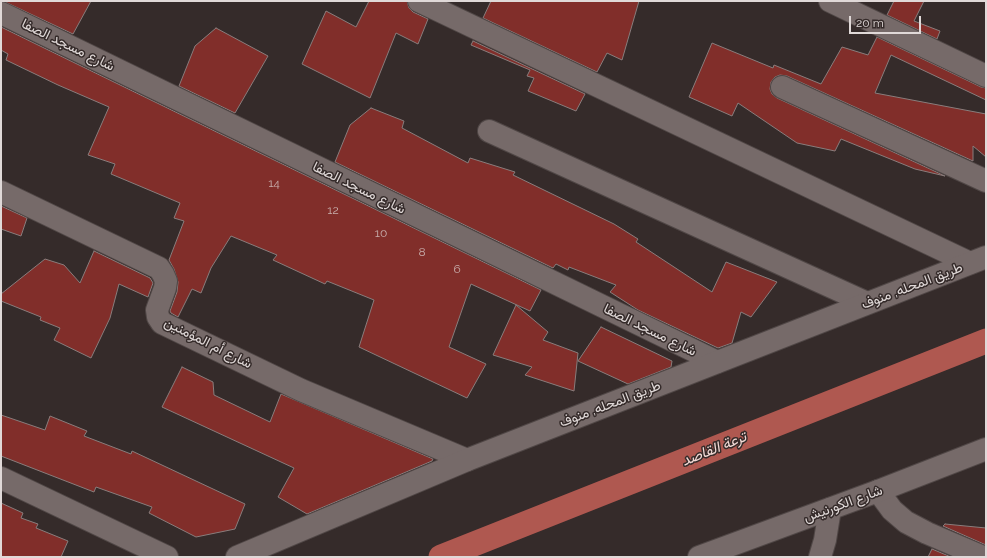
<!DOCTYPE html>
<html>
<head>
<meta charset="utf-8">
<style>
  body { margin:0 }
  #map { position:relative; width:987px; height:558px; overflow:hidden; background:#352b2a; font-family:Raleway,sans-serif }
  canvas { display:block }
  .frame { position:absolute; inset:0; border:2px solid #e0d9d8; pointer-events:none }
  .scale { position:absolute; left:849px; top:16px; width:72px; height:18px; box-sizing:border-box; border:2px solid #e0d9d8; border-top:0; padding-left:5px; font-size:12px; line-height:14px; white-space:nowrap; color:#e0d9d8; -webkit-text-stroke:3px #352b2a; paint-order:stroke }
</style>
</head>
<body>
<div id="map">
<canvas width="987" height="558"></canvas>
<div class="frame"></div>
<div class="scale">20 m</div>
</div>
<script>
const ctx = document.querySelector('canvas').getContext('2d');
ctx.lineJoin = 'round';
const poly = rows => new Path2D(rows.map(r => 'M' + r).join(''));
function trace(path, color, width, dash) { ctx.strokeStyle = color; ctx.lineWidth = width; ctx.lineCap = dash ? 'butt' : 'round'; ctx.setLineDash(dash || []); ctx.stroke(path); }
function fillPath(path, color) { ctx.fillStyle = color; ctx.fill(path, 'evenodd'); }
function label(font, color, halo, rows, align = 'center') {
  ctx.font = font + ' Raleway,Vazirmatn,sans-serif'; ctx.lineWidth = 3; ctx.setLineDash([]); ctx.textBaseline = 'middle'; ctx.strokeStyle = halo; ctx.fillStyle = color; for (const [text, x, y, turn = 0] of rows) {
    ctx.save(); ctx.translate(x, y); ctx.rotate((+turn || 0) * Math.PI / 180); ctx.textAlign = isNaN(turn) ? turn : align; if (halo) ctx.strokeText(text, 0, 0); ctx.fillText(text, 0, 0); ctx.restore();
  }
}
trace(poly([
  [441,557,986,341]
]), '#af5850', 25);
const building = poly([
  [3,1,91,1,73,34,3,1],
  [369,1,407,1,409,8,413,12,428,19,418,44,396,33,370,98,302,64,326,11,356,27,369,1],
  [491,1,639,1,622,60,607,53,597,72,483,18,491,1],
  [894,1,924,1,914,21,940,31,937,39,887,15,894,1],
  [1,27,541,290,530,311,471,284,449,347,486,364,467,398,359,347,374,300,327,281,325,284,273,260,277,255,231,236,211,268,201,293,192,289,178,317,171,313,170,311,177,292,178,282,174,269,169,260,184,221,174,218,180,203,111,174,115,164,88,155,109,107,58,85,6,60,8,54,1,50,1,27],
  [216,28,268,56,235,113,179,86,195,46,216,28],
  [877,37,981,87,986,88,986,100,891,55,875,93,986,114,986,157,973,146,973,161,787,76,780,75,775,77,771,82,770,89,772,94,777,98,945,176,915,169,841,139,835,151,797,143,738,103,732,116,689,97,712,43,773,68,774,65,821,84,842,47,868,55,877,37],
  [473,41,585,94,576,111,528,91,534,78,527,76,530,70,471,45,473,41],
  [371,108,404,121,402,128,468,163,470,158,515,172,513,175,614,224,638,239,636,242,712,292,726,262,777,282,751,317,741,312,732,343,718,348,638,310,610,292,616,285,569,267,568,270,556,264,553,268,335,162,350,125,371,108],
  [1,206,27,218,21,236,1,229,1,206],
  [94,251,150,278,153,283,148,297,119,284,110,318,91,358,54,340,60,328,40,320,41,317,1,301,1,294,45,259,64,265,80,283,94,251],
  [516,305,548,332,543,340,578,353,574,391,525,375,532,367,493,355,516,305],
  [601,327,672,361,671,367,628,384,578,361,601,327],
  [182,367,213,382,214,395,270,422,281,394,433,459,432,461,307,514,278,497,294,468,162,407,182,367],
  [1,415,45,430,50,416,87,431,84,436,131,454,132,451,245,504,235,529,196,537,149,513,152,507,96,487,94,492,1,456,1,415],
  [1,503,23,513,21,518,38,524,36,528,68,541,61,557,1,557,1,503],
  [945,524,986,528,986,545,943,526,945,524],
  [932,549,951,557,928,557,932,549]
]);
fillPath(building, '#812e2a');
trace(building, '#897d7c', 1);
const minor = poly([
  [419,1,970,263],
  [830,1,986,76],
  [1,13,717,362],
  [782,87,986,181],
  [489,131,867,303],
  [1,192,159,268,163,274,166,281,165,288,157,310,158,317,162,323,301,390,467,460],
  [1,478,167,557],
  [878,491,892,510,906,522,927,533,983,557],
  [820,557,825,540,830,509]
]);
const secondary = poly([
  [237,557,467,460,986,257],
  [699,557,878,491,986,449]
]);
trace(minor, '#504746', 24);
trace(secondary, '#504746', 24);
trace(minor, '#766a69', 22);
trace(secondary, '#766a69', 22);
label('12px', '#c8aeac', null, [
  ["14",274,183],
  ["12",333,210],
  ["10",381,233],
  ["8",422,252],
  ["6",457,269]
]);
label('14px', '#e0d9d8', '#352b2a', [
  ["شارع مسجد الصفا",68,45,26],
  ["شارع مسجد الصفا",359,188,26],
  ["طريق المحله, منوف",912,286,-21],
  ["شارع مسجد الصفا",650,330,26],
  ["شارع أم المؤمنين",208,343,27],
  ["طريق المحله, منوف",610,404,-21],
  ["شارع الكورنيش",843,504,-20]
]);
label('italic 15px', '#f3dad6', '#352b2a', [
  ["ترعة القاصد",714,449,-22]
]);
</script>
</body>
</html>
